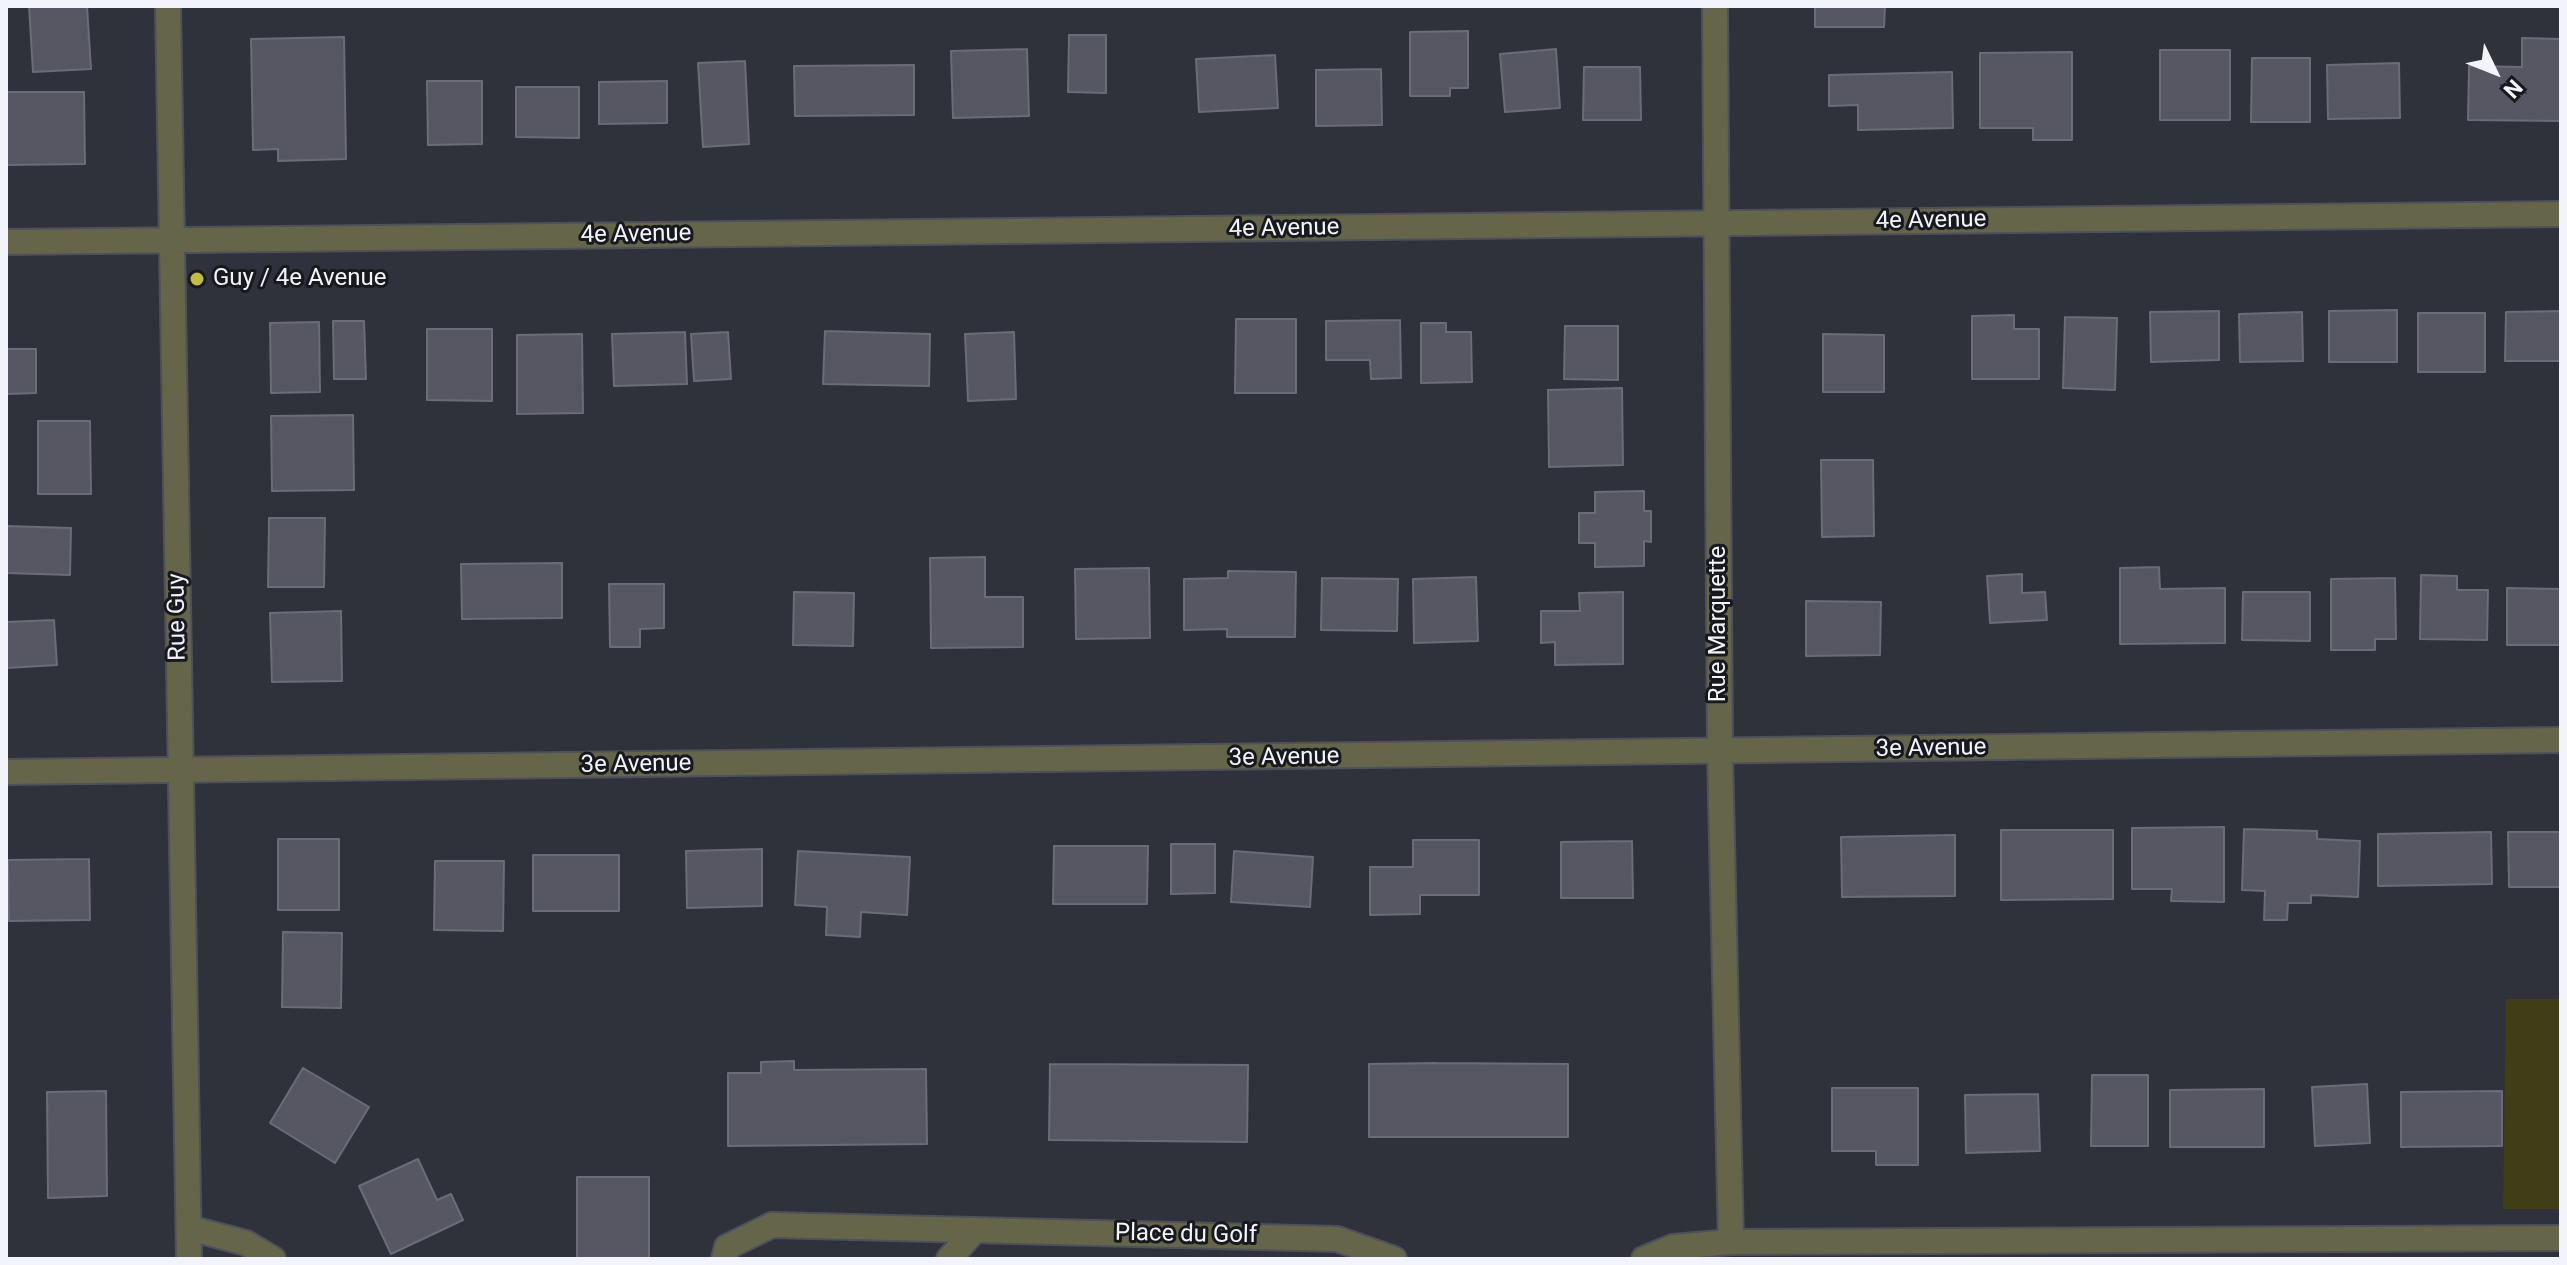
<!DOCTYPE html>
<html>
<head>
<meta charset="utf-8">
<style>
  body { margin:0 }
  #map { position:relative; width:2567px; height:1265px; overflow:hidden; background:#2f313b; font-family:Roboto,sans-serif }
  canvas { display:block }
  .frame { position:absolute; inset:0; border:8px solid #f3f4fb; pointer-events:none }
  .north { position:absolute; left:2455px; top:32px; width:80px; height:80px; -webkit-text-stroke:6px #18191e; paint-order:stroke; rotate:133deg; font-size:22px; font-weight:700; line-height:32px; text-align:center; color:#f3f4fb }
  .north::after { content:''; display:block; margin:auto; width:28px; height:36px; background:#f3f4fb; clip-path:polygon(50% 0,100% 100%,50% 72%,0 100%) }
</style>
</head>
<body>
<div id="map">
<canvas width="2567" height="1265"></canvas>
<div class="frame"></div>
<div class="north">N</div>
</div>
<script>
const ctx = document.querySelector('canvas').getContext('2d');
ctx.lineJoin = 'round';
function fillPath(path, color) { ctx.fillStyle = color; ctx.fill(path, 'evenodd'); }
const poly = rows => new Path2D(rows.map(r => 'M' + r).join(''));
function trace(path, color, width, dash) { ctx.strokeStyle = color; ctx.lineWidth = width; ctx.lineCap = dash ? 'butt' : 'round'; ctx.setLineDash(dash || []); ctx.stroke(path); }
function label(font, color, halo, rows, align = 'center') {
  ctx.font = font + ' Roboto,sans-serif'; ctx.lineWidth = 6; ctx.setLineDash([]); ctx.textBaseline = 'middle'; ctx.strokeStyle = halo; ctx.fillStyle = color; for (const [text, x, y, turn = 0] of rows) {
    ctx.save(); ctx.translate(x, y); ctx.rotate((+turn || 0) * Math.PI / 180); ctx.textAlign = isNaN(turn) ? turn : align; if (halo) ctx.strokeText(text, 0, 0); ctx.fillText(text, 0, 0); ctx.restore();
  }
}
fillPath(poly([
  [2506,999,2561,999,2561,1209,2503,1209]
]), '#403e16');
const building = poly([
  [29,6,87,6,91,69,33,72,29,6],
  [1815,6,1885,6,1884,27,1815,27,1815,6],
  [1468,31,1468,88,1450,88,1450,96,1410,96,1410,32,1468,31],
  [1069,35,1106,35,1106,93,1068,92,1069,35],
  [344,37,346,159,278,161,278,149,253,150,251,39,344,37],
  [2522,38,2561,39,2561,121,2468,120,2469,66,2522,67,2522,38],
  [1027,49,1029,116,953,118,951,51,1027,49],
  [1556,49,1560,108,1505,112,1500,54,1556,49],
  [2160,50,2230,50,2230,120,2160,120,2160,50],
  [2072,52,2072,140,2033,140,2033,128,1980,128,1980,53,2072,52],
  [1275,55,1278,108,1199,112,1196,59,1275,55],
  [2252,58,2310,58,2310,122,2251,122,2252,58],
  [745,61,749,144,703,147,698,63,745,61],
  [2399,63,2400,118,2328,119,2327,65,2399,63],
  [914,65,914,115,795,116,794,66,914,65],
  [1584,67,1640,67,1641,120,1583,120,1584,67],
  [1381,69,1382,125,1316,126,1316,70,1381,69],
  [1952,72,1953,128,1858,130,1858,105,1829,106,1829,75,1952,72],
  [427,81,482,81,482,144,428,145,427,81],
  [667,81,667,123,599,124,599,82,667,81],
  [516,87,579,87,579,138,516,137,516,87],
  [6,92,84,92,85,164,6,165,6,92],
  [2397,310,2397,362,2329,362,2329,311,2397,310],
  [2219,311,2219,360,2151,362,2150,312,2219,311],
  [2561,311,2561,361,2505,361,2506,312,2561,311],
  [2302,312,2303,361,2240,362,2239,314,2302,312],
  [2418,313,2485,313,2485,372,2418,372,2418,313],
  [2014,315,2014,329,2039,329,2039,379,1972,379,1972,316,2014,315],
  [2065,317,2117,318,2115,390,2063,388,2065,317],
  [1236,319,1296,319,1296,393,1235,393,1236,319],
  [1400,320,1401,378,1371,379,1370,360,1326,360,1326,321,1400,320],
  [333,321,364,321,366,379,334,379,333,321],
  [319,322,320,392,271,393,270,323,319,322],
  [1421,323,1446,323,1446,332,1471,332,1472,382,1421,383,1421,323],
  [1565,326,1618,326,1618,380,1564,379,1565,326],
  [427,329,492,329,492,401,427,400,427,329],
  [825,331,930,334,929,386,823,384,825,331],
  [685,332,687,384,614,386,612,334,685,332],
  [728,332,731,379,694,381,691,334,728,332],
  [1014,332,1016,399,968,401,965,334,1014,332],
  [582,334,583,413,517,414,517,335,582,334],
  [1823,334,1884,335,1884,392,1823,392,1823,334],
  [6,349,36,349,36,393,6,394,6,349],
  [1622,388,1623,465,1549,467,1548,390,1622,388],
  [353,415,354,490,272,491,271,416,353,415],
  [38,421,90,421,91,494,38,494,38,421],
  [1821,460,1873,460,1874,536,1822,537,1821,460],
  [1644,491,1644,511,1651,511,1651,542,1644,541,1644,566,1595,567,1595,543,1579,543,1579,513,1595,513,1595,492,1644,491],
  [269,518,325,518,324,587,268,587,269,518],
  [6,526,71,528,70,575,6,573,6,526],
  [985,557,985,597,1023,597,1023,647,931,648,930,558,985,557],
  [562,563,562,618,462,619,461,564,562,563],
  [2159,567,2160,589,2225,588,2225,643,2120,644,2120,568,2159,567],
  [1149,568,1150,638,1076,639,1075,569,1149,568],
  [1228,571,1296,572,1295,637,1227,637,1227,629,1184,630,1184,579,1228,578,1228,571],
  [2022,574,2022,593,2045,592,2047,620,1990,623,1987,576,2022,574],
  [2421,575,2457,576,2457,590,2488,590,2487,640,2420,639,2421,575],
  [1476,577,1478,641,1414,643,1413,579,1476,577],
  [1322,578,1398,579,1397,631,1321,630,1322,578],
  [2395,578,2396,639,2375,639,2375,650,2331,650,2331,579,2395,578],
  [609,584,664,584,664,628,640,629,640,647,610,647,609,584],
  [2507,588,2561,589,2561,645,2507,645,2507,588],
  [794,592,854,593,853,646,793,645,794,592],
  [1623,592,1623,664,1555,665,1555,642,1541,643,1541,611,1580,611,1579,593,1623,592],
  [2243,592,2310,592,2310,641,2242,640,2243,592],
  [1806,601,1881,602,1880,655,1806,656,1806,601],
  [341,611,342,681,272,682,270,613,341,611],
  [54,620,57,665,6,668,6,622,54,620],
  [2224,827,2224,902,2171,901,2172,889,2132,889,2132,828,2224,827],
  [2244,829,2317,831,2317,839,2360,841,2358,897,2311,895,2311,903,2288,903,2287,920,2264,920,2265,891,2242,890,2244,829],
  [2001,830,2113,830,2113,899,2001,900,2001,830],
  [2491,832,2492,884,2378,886,2378,834,2491,832],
  [2508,832,2561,832,2561,887,2509,887,2508,832],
  [1955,835,1955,896,1842,897,1841,837,1955,835],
  [278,839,339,839,339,910,278,910,278,839],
  [1413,840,1479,840,1479,895,1420,895,1420,914,1370,915,1370,867,1413,867,1413,840],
  [1632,841,1633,898,1561,898,1561,842,1632,841],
  [1171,844,1215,844,1215,893,1171,894,1171,844],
  [1054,846,1148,846,1147,904,1053,904,1054,846],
  [762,849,762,906,687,908,686,851,762,849],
  [798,851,910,857,907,915,861,912,860,937,826,935,827,907,795,905,798,851],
  [1234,851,1313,857,1310,907,1231,902,1234,851],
  [533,855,619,855,619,911,533,911,533,855],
  [89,859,90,920,9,921,8,860,89,859],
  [435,861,504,861,503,931,434,930,435,861],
  [283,932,342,933,341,1008,282,1007,283,932],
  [794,1061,794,1070,926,1069,927,1144,728,1146,728,1073,761,1073,761,1062,794,1061],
  [1436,1063,1568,1064,1568,1137,1369,1137,1369,1064,1436,1063],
  [1050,1064,1248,1065,1247,1142,1049,1140,1050,1064],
  [303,1068,369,1107,335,1163,270,1123,303,1068],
  [2092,1075,2148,1075,2148,1146,2091,1146,2092,1075],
  [2367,1084,2370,1143,2315,1146,2312,1087,2367,1084],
  [1832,1088,1918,1088,1918,1165,1876,1165,1876,1151,1832,1151,1832,1088],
  [2264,1089,2264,1147,2170,1147,2170,1090,2264,1089],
  [106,1091,107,1196,48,1198,47,1092,106,1091],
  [2502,1091,2502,1146,2401,1147,2401,1092,2502,1091],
  [2038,1094,2040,1151,1966,1153,1965,1095,2038,1094],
  [418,1159,437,1200,451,1194,463,1220,391,1254,359,1186,418,1159],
  [577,1177,649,1177,649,1259,577,1259,577,1177]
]);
fillPath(building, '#565762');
trace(building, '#6a6c78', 2);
const minor = poly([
  [168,6,189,1259],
  [1715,6,1720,753,1731,1242],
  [6,242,2561,214],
  [6,772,2561,740],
  [189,1228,246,1243,273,1259],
  [724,1259,727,1247,772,1225,1337,1239,1394,1259],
  [949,1259,974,1231],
  [1644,1259,1673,1247,1731,1242,2561,1238]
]);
trace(minor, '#4e505a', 28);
trace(minor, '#65654a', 24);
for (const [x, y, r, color] of [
  [197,279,8,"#c2bd3f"]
]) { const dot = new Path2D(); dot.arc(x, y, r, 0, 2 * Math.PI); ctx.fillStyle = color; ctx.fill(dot); trace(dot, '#18191e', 3); }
label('24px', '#f3f4fb', '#18191e', [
  ["4e Avenue",1931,221,-1],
  ["4e Avenue",1284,229,-1],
  ["4e Avenue",636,235,-1],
  ["Rue Guy",178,617,-91],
  ["Rue Marquette",1719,624,-90],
  ["3e Avenue",1931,749,-1],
  ["3e Avenue",1284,758,-1],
  ["3e Avenue",636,765,-1],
  ["Place du Golf",1186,1235,1]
]);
label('24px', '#f3f4fb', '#18191e', [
  ["Guy / 4e Avenue",213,279]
], 'left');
</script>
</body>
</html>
